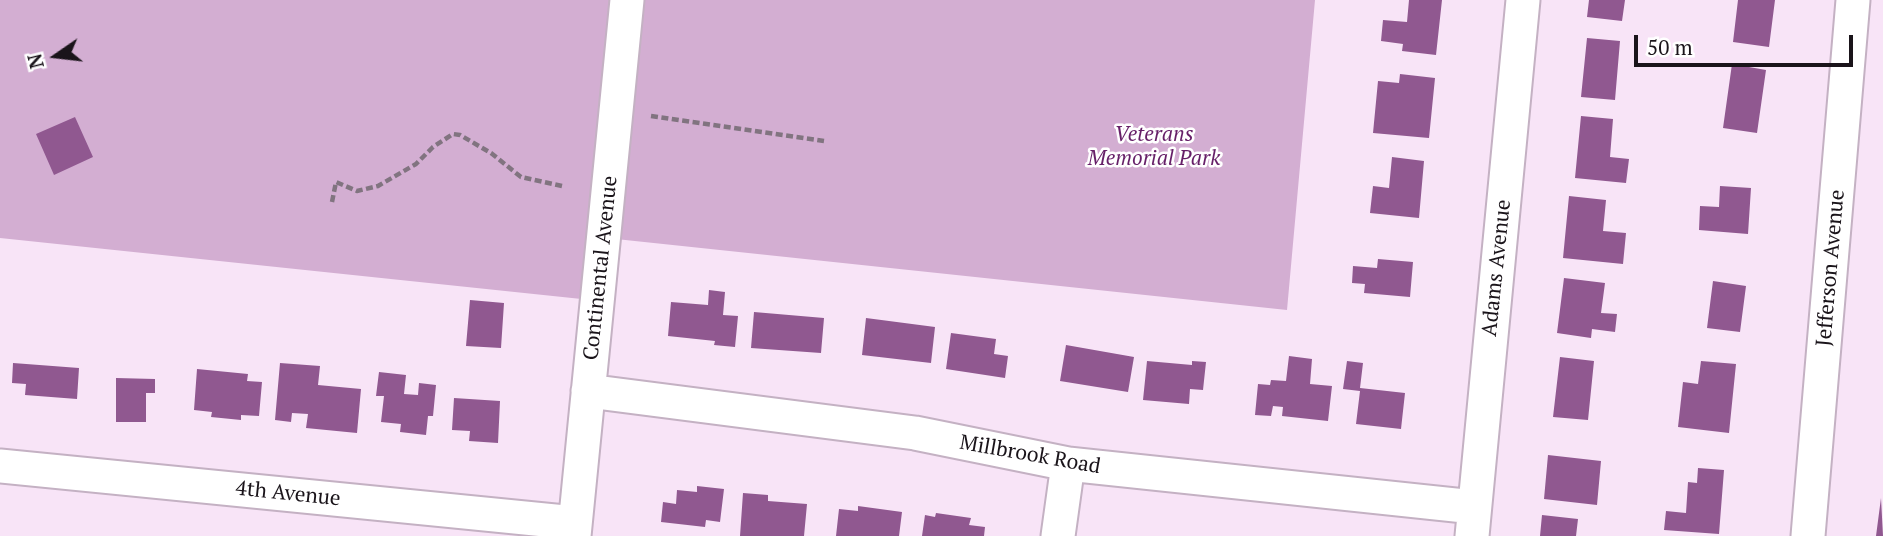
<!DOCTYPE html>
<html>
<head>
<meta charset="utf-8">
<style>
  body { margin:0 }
  #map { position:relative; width:1883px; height:536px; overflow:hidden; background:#f8e4f7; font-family:"PT Serif",serif }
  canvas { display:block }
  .north { position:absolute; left:21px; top:21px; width:70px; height:70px; -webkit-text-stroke:5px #fff; paint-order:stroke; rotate:256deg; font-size:19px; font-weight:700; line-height:28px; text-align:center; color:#1a141a }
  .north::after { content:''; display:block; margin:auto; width:24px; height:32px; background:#1a141a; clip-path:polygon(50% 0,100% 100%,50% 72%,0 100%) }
  .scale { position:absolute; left:1634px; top:35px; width:219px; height:32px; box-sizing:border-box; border:4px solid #1a141a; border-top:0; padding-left:9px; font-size:21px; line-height:24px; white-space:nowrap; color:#1a141a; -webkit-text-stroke:5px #fff; paint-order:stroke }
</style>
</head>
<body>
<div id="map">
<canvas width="1883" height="536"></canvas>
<div class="north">N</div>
<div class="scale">50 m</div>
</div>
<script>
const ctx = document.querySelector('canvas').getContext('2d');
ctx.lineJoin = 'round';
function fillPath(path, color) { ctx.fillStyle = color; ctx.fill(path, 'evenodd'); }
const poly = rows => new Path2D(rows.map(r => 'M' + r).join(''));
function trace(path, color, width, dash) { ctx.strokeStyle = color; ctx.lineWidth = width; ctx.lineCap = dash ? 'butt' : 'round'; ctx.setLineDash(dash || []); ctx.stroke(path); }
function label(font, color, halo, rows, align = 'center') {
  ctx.font = font + ' "PT Serif",serif'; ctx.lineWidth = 5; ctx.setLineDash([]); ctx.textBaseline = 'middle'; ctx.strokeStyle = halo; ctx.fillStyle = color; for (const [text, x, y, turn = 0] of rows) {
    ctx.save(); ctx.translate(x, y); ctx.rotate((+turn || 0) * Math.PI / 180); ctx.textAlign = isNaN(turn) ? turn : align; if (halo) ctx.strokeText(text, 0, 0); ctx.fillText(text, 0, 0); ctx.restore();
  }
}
fillPath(poly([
  [0,0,1315,0,1287,310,597,237,591,300,0,238]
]), '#d3aed2');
fillPath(poly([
  [1409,0,1442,0,1436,55,1402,51,1403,44,1381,41,1383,20,1407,22],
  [1589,0,1625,0,1622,21,1587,17],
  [1738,0,1775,0,1769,47,1733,42],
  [1587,38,1620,41,1615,100,1581,97],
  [1732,64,1766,70,1757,133,1723,128],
  [1400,74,1435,78,1429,138,1373,133,1378,81,1399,83],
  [1581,116,1613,119,1610,157,1629,159,1626,183,1575,178],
  [75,117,93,157,54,175,36,134],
  [1392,157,1424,161,1419,218,1370,213,1373,186,1389,188],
  [1720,186,1751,188,1748,234,1699,230,1700,206,1719,207],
  [1569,196,1606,200,1603,231,1626,233,1623,264,1563,258],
  [1378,259,1413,262,1410,297,1364,293,1365,284,1352,283,1353,266,1377,268],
  [1564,278,1605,283,1601,313,1617,314,1615,332,1592,329,1591,338,1557,333],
  [1713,281,1746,286,1740,332,1707,328],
  [709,290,725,292,723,315,738,316,735,347,714,345,715,341,668,336,671,302,708,305],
  [470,300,504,303,501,348,466,346],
  [754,312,824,318,821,353,751,348],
  [866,318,935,327,931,363,862,355],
  [951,333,996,339,994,354,1008,356,1005,378,946,369],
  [1066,345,1134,357,1128,392,1060,381],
  [1289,356,1312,359,1310,384,1332,386,1328,421,1282,416,1283,407,1273,406,1271,416,1255,415,1258,384,1270,385,1271,380,1286,381],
  [1560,357,1594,361,1588,420,1553,417],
  [1147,361,1192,365,1192,361,1206,362,1203,390,1190,389,1189,404,1143,400],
  [1347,361,1363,363,1360,388,1405,393,1401,429,1356,424,1360,391,1343,389],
  [1701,361,1736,364,1729,433,1678,427,1683,382,1698,384],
  [13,363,79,368,77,399,25,395,26,384,12,383],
  [280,363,320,366,318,385,361,389,357,433,306,428,308,414,292,413,291,422,275,420],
  [197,369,248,374,247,381,262,382,259,416,241,415,241,420,211,417,212,412,194,410],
  [379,372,406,375,404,394,418,395,419,383,436,385,433,416,428,416,426,435,400,432,401,424,381,422,384,396,376,396],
  [116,378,155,379,155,393,146,393,146,422,116,422],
  [454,398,500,401,498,443,469,441,470,431,452,430],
  [1548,455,1601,461,1597,505,1544,499],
  [1698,468,1724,470,1719,534,1664,530,1666,511,1686,513,1688,482,1697,483],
  [697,486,724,489,720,522,706,520,705,527,661,522,663,502,676,504,677,490,697,492],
  [743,493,768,495,768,501,807,504,804,536,740,536],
  [1881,498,1883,536,1876,536],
  [858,506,902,512,899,536,836,536,839,509,858,511],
  [936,513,971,518,969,525,985,527,984,536,922,536,925,515,935,517],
  [1542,515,1578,519,1576,536,1540,536]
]), '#905890');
const street = poly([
  [588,391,915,433,1068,464,1474,507],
  [0,466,575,523],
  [574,536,627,0],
  [1058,536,1068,464],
  [1472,536,1523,0],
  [1808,536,1853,0]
]);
trace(street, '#c4b1c3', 37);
trace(poly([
  [651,116,824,141],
  [332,202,336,182,357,191,378,186,416,164,433,147,453,134,460,135,491,153,521,177,562,186]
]), '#817480', 4.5, [7, 3.5]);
trace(street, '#fff', 33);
label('italic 21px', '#661f68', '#fff', [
  ["Veterans",1154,135],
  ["Memorial Park",1154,159]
]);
label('21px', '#1a141a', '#fff', [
  ["Continental Avenue",601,268,-84],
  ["Adams Avenue",1497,268,-84],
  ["Jefferson Avenue",1831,268,-85],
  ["Millbrook Road",1030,455,10],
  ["4th Avenue",288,494,6]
]);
</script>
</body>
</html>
